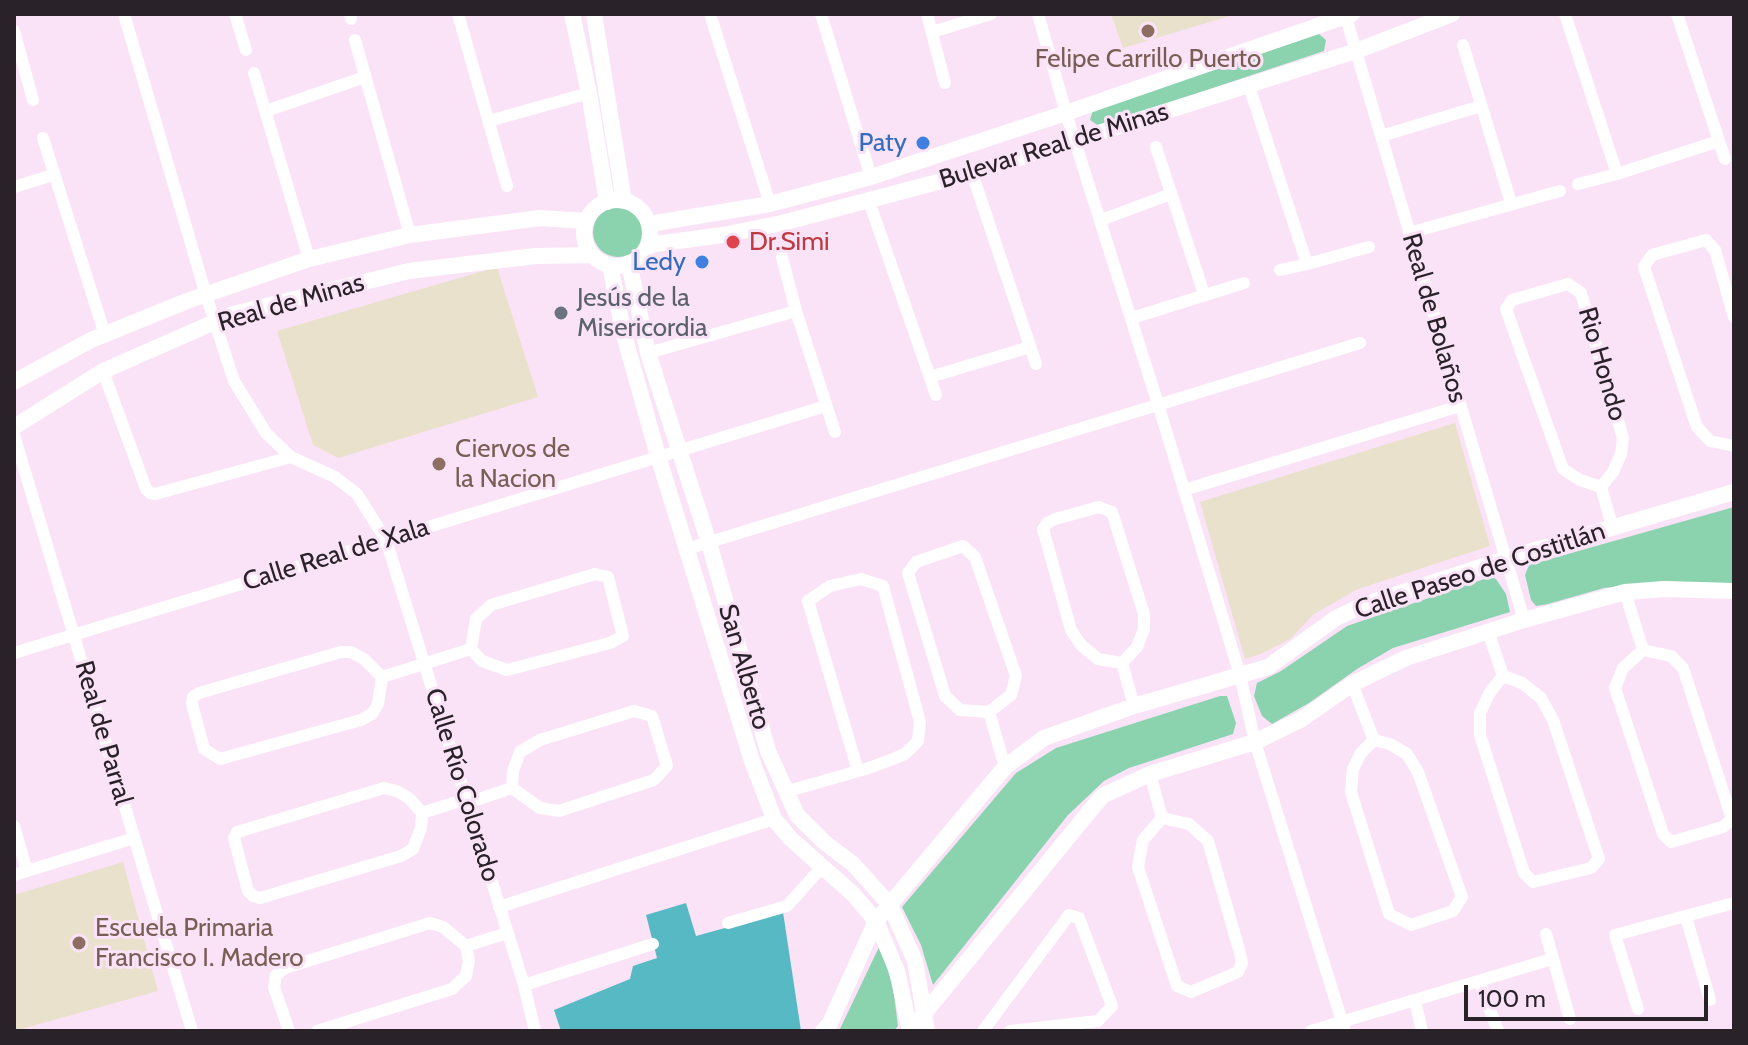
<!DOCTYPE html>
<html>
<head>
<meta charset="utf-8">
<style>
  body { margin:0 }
  #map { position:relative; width:1748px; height:1045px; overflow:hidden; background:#fae3f7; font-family:Cabin,sans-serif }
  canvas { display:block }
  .frame { position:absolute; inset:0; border:16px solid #2a2229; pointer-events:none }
  .scale { position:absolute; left:1464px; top:985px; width:244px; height:36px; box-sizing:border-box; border:4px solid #2a2229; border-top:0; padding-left:10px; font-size:24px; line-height:28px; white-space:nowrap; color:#2a2229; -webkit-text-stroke:6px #fae3f7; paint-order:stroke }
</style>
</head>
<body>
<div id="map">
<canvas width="1748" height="1045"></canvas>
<div class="frame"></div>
<div class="scale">100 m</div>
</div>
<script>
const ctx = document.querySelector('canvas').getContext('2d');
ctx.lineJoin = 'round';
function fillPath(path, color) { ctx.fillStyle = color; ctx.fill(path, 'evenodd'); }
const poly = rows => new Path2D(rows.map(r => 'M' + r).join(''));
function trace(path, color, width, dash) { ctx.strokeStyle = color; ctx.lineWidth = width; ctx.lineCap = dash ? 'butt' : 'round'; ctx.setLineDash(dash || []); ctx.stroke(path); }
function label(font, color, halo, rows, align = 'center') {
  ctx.font = font + ' Cabin,sans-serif'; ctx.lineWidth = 6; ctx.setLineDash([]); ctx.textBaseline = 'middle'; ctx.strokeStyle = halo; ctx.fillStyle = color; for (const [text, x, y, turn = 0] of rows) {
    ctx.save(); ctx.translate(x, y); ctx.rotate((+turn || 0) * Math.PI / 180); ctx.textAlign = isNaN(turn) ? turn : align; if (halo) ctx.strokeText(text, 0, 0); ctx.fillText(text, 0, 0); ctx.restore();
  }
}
fillPath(poly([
  [1111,14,1236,14,1123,48],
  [497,267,538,397,338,458,313,445,277,331],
  [1455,423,1490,546,1358,589,1314,614,1290,639,1261,654,1245,659,1200,502],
  [123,862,158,991,14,1031,14,895]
]), '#e9e1cb');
fillPath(poly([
  [1319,34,1326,40,1324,51,1099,126,1090,120,1093,110],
  '593 232a25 25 0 1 1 50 0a25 25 0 1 1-50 0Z',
  [1734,507,1734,586,1665,581,1604,588,1548,604,1536,606,1531,600,1525,575,1529,565],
  [1490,577,1496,579,1506,594,1510,612,1393,648,1357,669,1309,703,1272,724,1262,716,1254,696,1257,683,1281,671,1347,626],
  [1220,696,1227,696,1236,723,1233,734,1129,768,1104,781,1068,815,933,985,921,945,902,907,1016,773,1056,748],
  [880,945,893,987,898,1026,894,1031,839,1031]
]), '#8bd3af');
fillPath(poly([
  [686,903,696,936,783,912,801,1031,561,1031,554,1010,630,979,633,966,657,958,646,915]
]), '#56b9c3');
trace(poly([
  [124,14,206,295,234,381,266,433,291,457,335,477,357,494,386,540,524,985,535,1031],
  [235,14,246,50],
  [350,14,351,19],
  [458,14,507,186],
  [710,14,770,204],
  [821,14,871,177],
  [927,14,945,83],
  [1038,14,1066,113,1158,404,1240,675,1255,742,1345,1031],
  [1345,14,1524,620],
  [1565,14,1617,174],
  [1677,14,1725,159],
  [14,31,33,100],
  [932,32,991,14],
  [355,40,410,235],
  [1463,45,1511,203],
  [254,73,309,259],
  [1249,86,1307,264,1369,247],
  [266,111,365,77],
  [489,121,589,93],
  [1381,136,1481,106],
  [43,138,105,335],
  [1156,147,1204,294],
  [972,173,1036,364],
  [1578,184,1617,174,1719,141],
  [14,187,53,175],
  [869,201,936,395],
  [1101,220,1171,194],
  [1409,233,1560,191],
  [782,257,796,311,835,432],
  [1280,270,1307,264],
  [1568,284,1581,293,1623,438,1621,454,1613,472,1601,487,1580,480,1563,469,1506,309,1512,300,1568,284],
  [1734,317,1715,250,1706,240,1652,255,1644,267,1697,427,1710,441,1734,446],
  [1132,318,1244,283],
  [648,353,796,311],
  [103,371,146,489,150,493,155,494,291,457],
  [930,377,1030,347],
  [14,435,192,1031],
  [1601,487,1613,529],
  [1184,490,1460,406],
  [1099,507,1112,512,1144,614,1144,629,1137,647,1122,663,1098,659,1081,645,1071,630,1043,529,1047,523,1055,519,1099,507],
  [963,546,975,557,1016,676,1011,695,989,712,960,710,945,696,908,573,916,562,963,546],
  [687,549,1360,343],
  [595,574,608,577,623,636,610,643,507,670,482,661,471,649,476,619,491,605,595,574],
  [1625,592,1643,650],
  [1488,631,1503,676],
  [1643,650,1671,656,1683,668,1732,819,1723,827,1671,842,1663,834,1615,688,1623,668,1643,650],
  [341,652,351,652,364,659,382,677,378,704,372,714,361,720,220,759,204,749,192,704,193,697,199,693,341,652],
  [14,653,826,406],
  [1122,663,1134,706],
  [1503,676,1522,683,1541,698,1553,720,1599,859,1591,868,1533,882,1524,873,1480,735,1480,713,1490,692,1503,676],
  [382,677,471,649],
  [1352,684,1374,740],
  [634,711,652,716,667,766,654,780,559,811,540,808,512,788,513,771,520,752,540,740,634,711],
  [989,712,1005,767],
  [1374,740,1390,744,1407,754,1418,772,1462,897,1453,911,1411,925,1389,914,1351,792,1353,769,1361,753,1374,740],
  [1150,774,1162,818],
  [384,788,397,791,410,799,422,813,421,828,413,849,401,856,260,898,253,896,248,891,234,838,237,832,384,788],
  [785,792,869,768,893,759,905,754,918,741,920,722,883,586,861,579,830,586,808,601,858,771],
  [467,803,512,788],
  [422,813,466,799],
  [1162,818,1189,824,1208,841,1240,953,1242,963,1238,972,1191,992,1177,986,1138,867,1143,840,1162,818],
  [14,826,27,871],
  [14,875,134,838],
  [499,907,774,819],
  [1686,917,1710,1000],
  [728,923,787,906,823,866],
  [1546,934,1570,1019],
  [466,946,507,933],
  [1479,981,1498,1031],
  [524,985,653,944],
  [1415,1001,1422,1031],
  [1638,1009,1615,935,1734,903],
  [289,1031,274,987,276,975,285,968,430,923,443,927,466,946,469,961,466,976,452,989,317,1031],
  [983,1031,1069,915,1079,918,1112,1006,1098,1021,1010,1031],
  [1311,1031,1552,959]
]), '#fff', 12);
trace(poly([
  [572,14,589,93,607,202],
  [594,14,624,201],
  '584 233a33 33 0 1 1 66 0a33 33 0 1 1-66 0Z',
  [649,224,770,204,871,177,1066,113,1352,14],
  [648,245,723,235,782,223,972,173,1356,51,1452,14],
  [629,263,648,353,709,543,768,751,797,815,824,842,853,864,890,905,915,961,927,1031],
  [610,265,624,335,658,456,752,761,774,819,791,839,853,894,876,921,897,971,910,1031],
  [14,382,91,340,187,301,309,259,410,235,540,218,586,221],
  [14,427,103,371,233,314,409,271,536,256,592,255],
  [823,1031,830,1023,876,921,1005,767,1044,738,1134,706,1268,667,1336,618,1366,604,1505,559,1734,492],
  [910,1031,1102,796,1150,774,1255,742,1302,719,1352,684,1406,658,1524,620,1625,592,1664,589,1734,591]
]), '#fff', 16);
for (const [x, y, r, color] of [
  [1148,31,8,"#8d6e63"],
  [923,143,8,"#3f7fe0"],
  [733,242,8,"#e0444e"],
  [702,262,8,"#3f7fe0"],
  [561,313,8,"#6b7280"],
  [439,464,8,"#8d6e63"],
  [79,943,8,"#8d6e63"]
]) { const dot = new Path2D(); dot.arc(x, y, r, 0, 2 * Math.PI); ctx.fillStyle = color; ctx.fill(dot); trace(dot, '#fae3f7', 3); }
label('26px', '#785e54', '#fae3f7', [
  ["Felipe Carrillo Puerto",1148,59,"center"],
  ["Ciervos de",455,449],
  ["la Nacion",455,479],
  ["Escuela Primaria",95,928],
  ["Francisco I. Madero",95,958]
], 'left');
label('26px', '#366cbe', '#fae3f7', [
  ["Paty",907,143],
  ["Ledy",686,262]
], 'right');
label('26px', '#2a2229', '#fae3f7', [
  ["Bulevar Real de Minas",1054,146,-17],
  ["Real de Minas",291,303,-16],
  ["Real de Bolaños",1434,318,74],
  ["Rio Hondo",1602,364,74],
  ["Calle Real de Xala",336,555,-17],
  ["Calle Paseo de Costitlán",1480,571,-18],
  ["San Alberto",744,667,74],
  ["Real de Parral",103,733,74],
  ["Calle Río Colorado",462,785,73]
]);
label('26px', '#be3a42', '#fae3f7', [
  ["Dr.Simi",749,242]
], 'left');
label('26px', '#5b616d', '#fae3f7', [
  ["Jesús de la",577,298],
  ["Misericordia",577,328]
], 'left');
</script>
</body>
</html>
